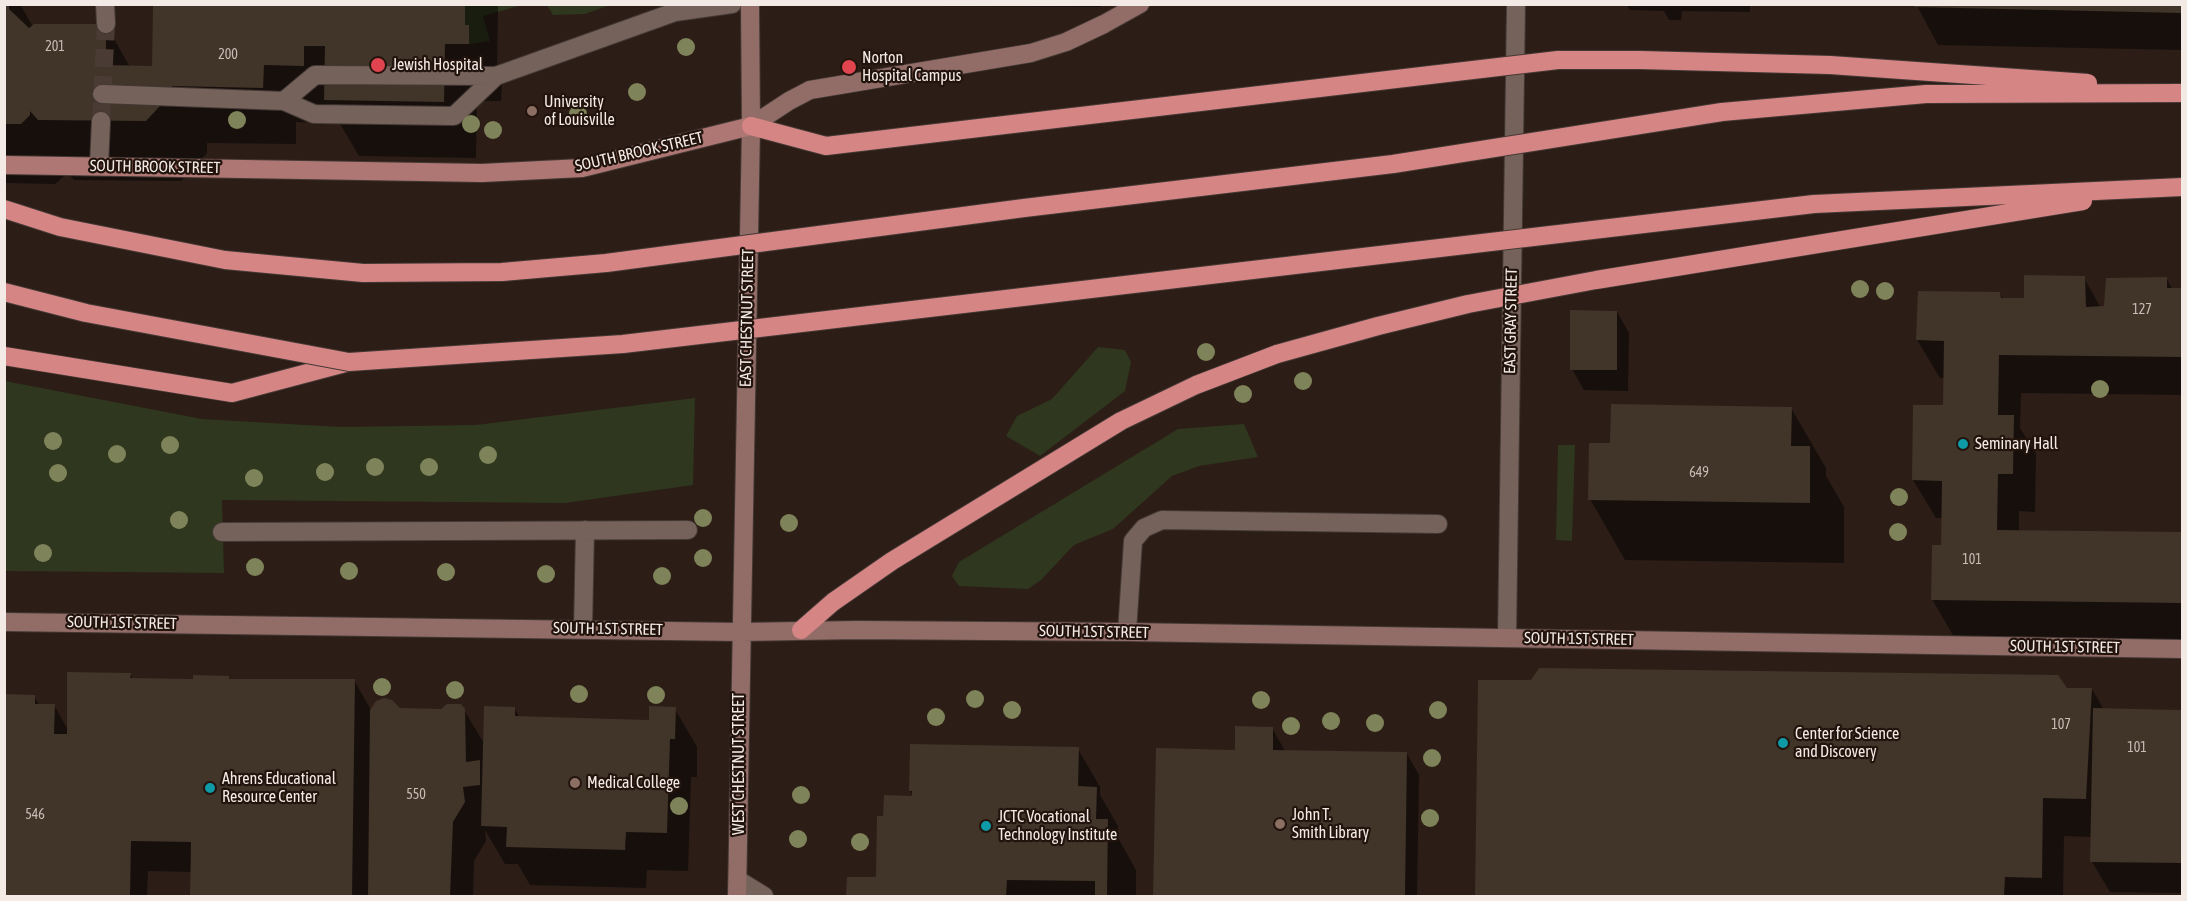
<!DOCTYPE html>
<html>
<head>
<meta charset="utf-8">
<style>
  body { margin:0 }
  #map { position:relative; width:2187px; height:901px; overflow:hidden; background:#2c1d16; font-family:"Asap Condensed",sans-serif }
  canvas { display:block }
  .frame { position:absolute; inset:0; border:6px solid #f4eae5; pointer-events:none }
</style>
</head>
<body>
<div id="map">
<canvas width="2187" height="901"></canvas>
<div class="frame"></div>
</div>
<script>
const ctx = document.querySelector('canvas').getContext('2d');
ctx.lineJoin = 'round';
function fillPath(path, color) { ctx.fillStyle = color; ctx.fill(path, 'evenodd'); }
const poly = rows => new Path2D(rows.map(r => 'M' + r).join(''));
function trace(path, color, width, dash) { ctx.strokeStyle = color; ctx.lineWidth = width; ctx.lineCap = dash ? 'butt' : 'round'; ctx.setLineDash(dash || []); ctx.stroke(path); }
function label(font, color, halo, rows, align = 'center') {
  ctx.font = font + ' "Asap Condensed",sans-serif'; ctx.lineWidth = 4.5; ctx.setLineDash([]); ctx.textBaseline = 'middle'; ctx.strokeStyle = halo; ctx.fillStyle = color; for (const [text, x, y, turn = 0] of rows) {
    ctx.save(); ctx.translate(x, y); ctx.rotate((+turn || 0) * Math.PI / 180); ctx.textAlign = isNaN(turn) ? turn : align; if (halo) ctx.strokeText(text, 0, 0); ctx.fillText(text, 0, 0); ctx.restore();
  }
}
fillPath(poly([
  [465,5,522,5,483,16,490,41,469,44,469,25,465,25],
  [547,5,610,5,585,14,553,15],
  [1098,347,1125,350,1131,362,1125,391,1040,456,1006,436,1017,416,1052,399],
  [5,381,202,419,340,427,476,425,695,398,693,485,565,503,222,500,224,573,5,571],
  [1244,424,1258,457,1199,466,1172,476,1113,529,1074,545,1041,580,1028,589,959,586,952,576,959,562,1178,429],
  [1558,445,1575,445,1572,541,1556,540]
]), '#2f371e');
fillPath(poly([
  [4,4,20,4,33,27,106,25,130,67,153,67,154,4,498,4,497,76,502,83,501,101,477,101,476,158,359,156,336,117,336,123,296,122,296,144,207,143,207,153,181,181,74,180,64,169,64,176,55,184,4,183],
  [936,4,1100,4,1101,7,937,6],
  [1626,4,1750,4,1750,12,1682,11,1681,20,1669,20,1664,11,1630,10],
  [1916,4,2182,4,2182,50,1938,45],
  [2084,278,2101,308,2166,278,2173,290,2182,290,2182,395,2021,393,2020,428,2036,454,2035,512,2019,511,2019,532,2182,534,2182,641,1954,637,1932,599,1943,547,1943,518,1936,518,1913,480,1945,407,1945,378,1940,378,1917,340,2000,293,2003,300,2026,299],
  [1617,312,1629,333,1628,391,1584,390,1572,369],
  [1791,408,1826,468,1826,476,1844,507,1844,563,1625,560,1590,499,1612,444],
  [130,675,133,679,194,680,228,677,231,681,354,680,371,710,464,710,485,745,514,708,520,718,650,721,675,709,697,747,697,777,691,777,688,871,647,870,646,888,530,885,518,864,505,864,485,830,486,841,474,861,473,896,192,896,192,872,148,871,147,896,4,896,4,696,34,696,39,705,54,705,68,730],
  [1479,681,2092,689,2104,710,2182,711,2182,893,2110,892,2092,862,2092,837,2064,836,2063,896,1476,896],
  [1272,728,1285,751,1407,754,1419,775,1417,896,1154,896,1157,750,1237,752],
  [1078,749,1100,787,1100,795,1118,826,1118,838,1136,870,1136,896,848,896,848,878,878,879,885,817,914,797,910,791]
]), '#0007');
fillPath(poly([
  [4,4,9,4,9,9,29,28,34,24,106,24,106,65,152,66,153,5,465,5,465,25,469,25,469,44,445,44,444,102,324,100,325,46,304,46,304,66,264,65,263,88,172,86,173,92,146,121,38,120,30,111,30,115,21,124,4,124],
  [1914,4,2182,4,2182,13,1914,7],
  [2024,275,2085,276,2086,307,2104,306,2106,278,2167,277,2167,288,2182,288,2182,357,1999,355,1998,415,2014,415,2013,474,1998,474,1997,530,2182,532,2182,603,1931,600,1932,545,1941,545,1942,481,1912,480,1913,405,1943,405,1944,341,1916,340,1918,291,2000,292,2001,298,2024,298],
  [1570,310,1617,311,1617,370,1570,370],
  [1611,404,1792,407,1791,446,1810,446,1810,503,1588,500,1589,443,1610,443],
  [1539,668,2058,675,2067,688,2092,688,2086,799,2043,798,2042,878,2005,877,2004,896,1475,896,1478,680,1531,680],
  [67,672,131,673,130,678,193,679,193,675,229,676,229,679,355,679,352,896,190,896,191,842,131,841,130,896,4,896,4,694,35,695,35,704,55,704,54,734,67,734],
  [384,698,392,700,400,708,441,709,447,704,461,704,465,709,466,762,480,760,480,785,463,787,465,802,453,822,450,896,368,896,370,710,376,701],
  [484,706,515,707,515,716,649,720,649,706,676,707,675,739,670,739,667,833,626,832,625,850,506,847,507,827,481,826],
  [2093,708,2182,710,2182,863,2090,862],
  [1235,726,1273,727,1273,750,1407,752,1405,896,1153,896,1156,748,1235,750],
  [910,744,1079,747,1078,786,1097,787,1096,819,1108,819,1107,896,1095,896,1095,881,1007,880,1006,896,846,896,847,877,876,877,877,816,883,816,884,795,912,796,912,791,909,791]
]), '#413429');
trace(poly([
  [101,121,106,24]
]), '#4a3c35', 18, [18, 9]);
const lane = poly([
  [102,94,284,101,314,114,454,116,496,76,675,12,732,4],
  [284,101,315,75,496,76],
  [222,532,688,530],
  [583,629,585,530],
  [1127,632,1133,541,1144,528,1162,520,1438,524],
  [738,880,764,896]
]);
const street = poly([
  [105,4,106,24],
  [99,166,101,121],
  [1507,638,1516,4]
]);
const secondary = poly([
  [751,126,789,101,810,90,1031,53,1066,42,1104,24,1140,4],
  [4,622,741,632,857,630,1127,632,2182,649],
  [737,896,751,126,750,4]
]);
const primary = poly([
  [4,165,482,173,582,168,751,126]
]);
const highway = poly([
  [751,126,826,146,1115,112],
  [4,356,232,393,349,362],
  [801,630,833,602,892,561,1121,421,1196,385,1277,354]
]);
trace(lane, '#443935', 20);
trace(street, '#443935', 20);
trace(secondary, '#443935', 20);
trace(primary, '#443935', 20);
trace(highway, '#443935', 20);
trace(lane, '#75635b', 18);
trace(street, '#75635b', 18);
trace(secondary, '#926d68', 18);
trace(primary, '#af7774', 18);
trace(highway, '#d68585', 18);
const highwayBridge = poly([
  [1115,112,1558,60,1640,60,1830,65,2088,83],
  [4,209,60,227,225,260,363,273,502,272,606,263,1024,208,1393,164,1722,112,1926,94,2182,93],
  [4,292,86,313,349,362,623,344,1814,204,2182,187],
  [1277,354,1378,326,1468,304,1596,280,2083,201]
]);
trace(highwayBridge, '#443935', 20, []);
trace(highwayBridge, '#d68585', 18);
ctx.fillStyle = '#7e8359';
for (const [x, y] of [
  [686,47],
  [637,92],
  [578,114],
  [237,120],
  [471,124],
  [493,130],
  [1860,289],
  [1885,291],
  [1206,352],
  [1303,381],
  [2100,389],
  [1243,394],
  [53,441],
  [170,445],
  [117,454],
  [488,455],
  [375,467],
  [429,467],
  [325,472],
  [58,473],
  [254,478],
  [1899,497],
  [703,518],
  [179,520],
  [789,523],
  [1898,532],
  [43,553],
  [703,558],
  [255,567],
  [349,571],
  [446,572],
  [546,574],
  [662,576],
  [382,687],
  [455,690],
  [579,694],
  [656,695],
  [975,699],
  [1261,700],
  [1012,710],
  [1438,710],
  [936,717],
  [1331,721],
  [1375,723],
  [1291,726],
  [1432,758],
  [801,795],
  [679,806],
  [1430,818],
  [798,839],
  [860,842]
]) { ctx.beginPath(); ctx.arc(x, y, 9, 0, 2 * Math.PI); ctx.fill(); }
for (const [x, y, r, color] of [
  [378,65,8,"#e0444e"],
  [849,67,8,"#e0444e"],
  [532,111,6,"#8d6e63"],
  [1963,444,6,"#0f9aa8"],
  [1783,743,6,"#0f9aa8"],
  [575,783,6,"#8d6e63"],
  [210,788,6,"#0f9aa8"],
  [1280,824,6,"#8d6e63"],
  [986,826,6,"#0f9aa8"]
]) { const dot = new Path2D(); dot.arc(x, y, r, 0, 2 * Math.PI); ctx.fillStyle = color; ctx.fill(dot); trace(dot, '#22140d', 2); }
label('14px', '#c7bcb6', null, [
  ["201",55,47],
  ["200",228,55],
  ["127",2142,310],
  ["649",1699,473],
  ["101",1972,560],
  ["107",2061,725],
  ["101",2137,748],
  ["550",416,795],
  ["546",35,815]
]);
label('16px', '#f4eae5', '#22140d', [
  ["Norton",862,58],
  ["Hospital Campus",862,76],
  ["Jewish Hospital",392,65],
  ["University",544,102],
  ["of Louisville",544,120],
  ["Seminary Hall",1975,444],
  ["Center for Science",1795,734],
  ["and Discovery",1795,752],
  ["Ahrens Educational",222,779],
  ["Resource Center",222,797],
  ["Medical College",587,783],
  ["John T.",1292,815],
  ["Smith Library",1292,833],
  ["JCTC Vocational",998,817],
  ["Technology Institute",998,835]
], 'left');
label('16px', '#f4eae5', '#22140d', [
  ["SOUTH BROOK STREET",639,152,-13],
  ["SOUTH BROOK STREET",155,167,1],
  ["EAST CHESTNUT STREET",747,318,-89],
  ["EAST GRAY STREET",1511,321,-89],
  ["SOUTH 1ST STREET",122,623,1],
  ["SOUTH 1ST STREET",608,629,1],
  ["SOUTH 1ST STREET",1094,632,1],
  ["SOUTH 1ST STREET",1579,639,1],
  ["SOUTH 1ST STREET",2065,647,1],
  ["WEST CHESTNUT STREET",739,764,-90]
]);
</script>
</body>
</html>
